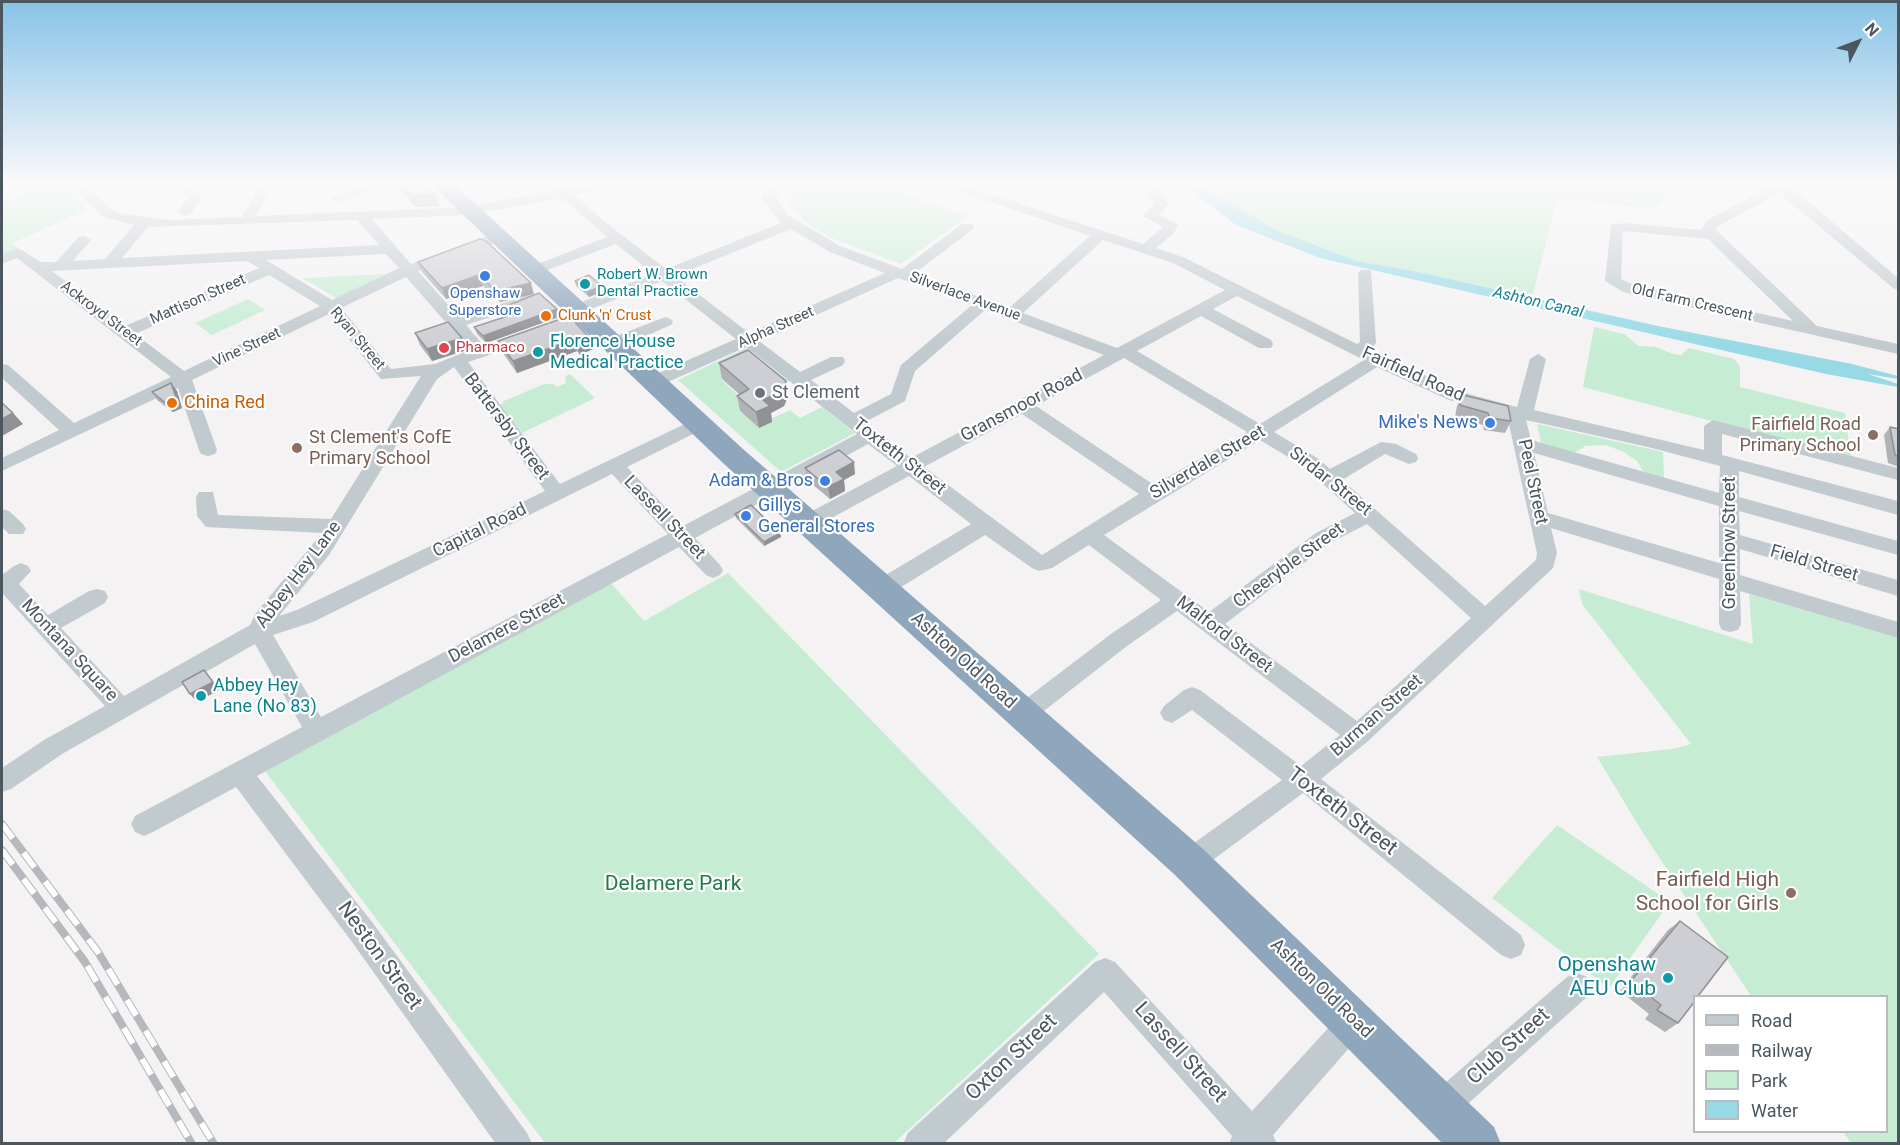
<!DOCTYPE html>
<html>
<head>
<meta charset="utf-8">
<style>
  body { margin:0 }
  #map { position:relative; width:1900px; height:1145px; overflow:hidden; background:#f4f2f3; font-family:Roboto,sans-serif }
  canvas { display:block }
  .frame { position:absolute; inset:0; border:3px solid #4b565e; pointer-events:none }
  .legend { position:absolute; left:1693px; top:995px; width:195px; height:138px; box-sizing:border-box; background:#fff; border:2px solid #b7bbbf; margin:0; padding:8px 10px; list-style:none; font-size:18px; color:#4b565e }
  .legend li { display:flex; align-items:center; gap:12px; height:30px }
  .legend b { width:30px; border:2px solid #b7bbbf }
  .north { position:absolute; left:1828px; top:12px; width:60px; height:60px; -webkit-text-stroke:4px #fff; paint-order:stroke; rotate:48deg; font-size:16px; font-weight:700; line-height:24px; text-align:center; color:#4b565e }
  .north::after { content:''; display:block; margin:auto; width:21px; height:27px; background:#4b565e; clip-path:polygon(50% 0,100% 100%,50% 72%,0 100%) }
</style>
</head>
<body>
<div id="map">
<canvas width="1900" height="1145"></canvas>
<div class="frame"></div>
<ul class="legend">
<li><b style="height:8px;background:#c1cacf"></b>Road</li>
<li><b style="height:8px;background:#b5b8bc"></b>Railway</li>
<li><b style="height:16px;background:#c6edd3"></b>Park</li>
<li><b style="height:16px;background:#97dae6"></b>Water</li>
</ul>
<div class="north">N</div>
</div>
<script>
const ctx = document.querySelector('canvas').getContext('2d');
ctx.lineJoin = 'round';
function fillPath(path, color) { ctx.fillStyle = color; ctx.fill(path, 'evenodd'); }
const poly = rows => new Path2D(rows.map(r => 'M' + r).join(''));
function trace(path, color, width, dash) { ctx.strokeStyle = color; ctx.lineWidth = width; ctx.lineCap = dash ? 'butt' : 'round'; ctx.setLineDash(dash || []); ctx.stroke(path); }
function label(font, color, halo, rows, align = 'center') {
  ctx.font = font + ' Roboto,sans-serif'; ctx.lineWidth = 4.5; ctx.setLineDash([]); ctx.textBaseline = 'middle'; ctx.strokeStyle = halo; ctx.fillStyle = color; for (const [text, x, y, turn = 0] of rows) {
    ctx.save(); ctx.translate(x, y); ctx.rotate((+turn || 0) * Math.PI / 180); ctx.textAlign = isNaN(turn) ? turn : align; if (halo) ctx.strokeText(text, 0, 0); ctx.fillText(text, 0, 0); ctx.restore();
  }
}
fillPath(poly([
  [39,185,62,185,88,209,13,243,18,248,2,256,2,199,8,201],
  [879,185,968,216,901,264,834,239,809,225,792,209,785,195,784,185],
  [1203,185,1681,185,1653,209,1557,198,1532,298,1414,271,1357,261,1276,230,1230,203,1220,200],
  [386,274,338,299,302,278],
  [248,299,265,310,212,335,195,323],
  [1594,327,1624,334,1639,346,1656,347,1673,354,1681,355,1689,348,1734,359,1740,366,1740,387,1845,413,1851,458,1583,387],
  [746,348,789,381,778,387,752,364,721,379,749,406,739,411,759,428,773,422,771,419,790,410,800,418,822,407,855,433,781,472,678,380],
  [570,374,595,398,522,433,500,406,504,401,544,384,553,384,557,387,566,383,565,377],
  [1537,424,1663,452,1664,479,1645,474,1637,461,1622,451,1605,445,1585,446,1575,453,1541,443],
  [728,573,1099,954,894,1143,545,1143,265,771,611,583,644,621],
  [1579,589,1753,644,1749,594,1898,638,1898,1143,1851,1143,1843,1132,1886,1132,1886,996,1751,996,1643,833,1597,757,1672,749,1691,744,1582,604],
  [1557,825,1670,902,1609,988,1492,898]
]), '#c6edd3');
fillPath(poly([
  [1183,185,1203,185,1220,200,1230,203,1276,230,1357,261,1414,271,1658,326,1852,364,1898,376,1898,379,1868,374,1898,384,1898,387,1826,374,1320,258,1236,225]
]), '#97dae6');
fillPath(poly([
  [69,185,84,185,114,211,123,214,169,220,242,217,254,198,255,192,251,185,264,185,269,192,256,216,467,207,564,188,614,185,575,195,600,218,666,269,781,223,763,200,763,185,777,185,777,200,788,215,840,246,902,269,962,224,972,224,974,227,972,230,915,273,1009,308,1090,236,942,185,963,185,1143,244,1163,227,1143,216,1154,204,1141,185,1155,185,1169,204,1159,215,1178,225,1174,233,1156,248,1183,257,1357,344,1360,342,1358,273,1361,270,1371,270,1376,343,1370,350,1461,392,1517,407,1530,359,1538,354,1546,359,1534,410,1704,450,1704,426,1713,420,1898,468,1898,480,1722,434,1722,455,1898,501,1898,515,1739,471,1739,497,1898,541,1898,555,1739,511,1740,535,1898,580,1898,596,1740,549,1740,575,1898,622,1898,638,1740,591,1741,624,1738,630,1730,632,1722,630,1719,624,1719,579,1551,528,1557,553,1553,568,1367,742,1321,779,1521,935,1525,945,1521,955,1511,959,1501,955,1303,793,1198,871,1189,874,1180,871,1176,862,1180,853,1282,780,1192,710,1172,723,1164,720,1160,713,1164,706,1184,690,1192,687,1200,690,1301,766,1340,735,1177,611,1127,646,1031,721,1023,724,1015,721,1011,714,1015,707,1111,634,1161,600,1089,545,1052,568,1039,571,1032,568,985,535,890,594,882,596,874,594,871,588,874,582,971,524,909,476,815,527,801,527,798,522,801,517,897,466,868,444,695,538,720,565,723,570,720,575,713,578,706,575,679,547,257,776,372,922,527,1133,532,1144,496,1144,352,942,236,787,153,832,144,836,135,832,131,824,135,816,302,727,255,644,62,754,11,789,2,792,2,768,44,740,105,706,2,593,2,575,14,566,21,563,28,566,31,571,19,584,48,615,89,591,97,589,105,591,108,597,105,603,61,628,124,696,250,625,256,613,322,533,206,527,197,516,196,497,199,492,213,492,218,515,331,519,421,376,381,379,329,314,192,380,217,450,215,454,208,456,201,454,199,450,178,388,2,471,2,458,59,430,2,378,2,364,8,365,74,423,171,377,17,258,2,264,2,254,18,248,41,262,56,262,79,237,84,236,91,240,73,261,105,259,134,225,104,217,69,185],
  [562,198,607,237,527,268,524,271,527,274,537,274,616,244,653,274,569,307,567,310,569,313,581,313,662,281,736,339,647,378,644,382,647,386,659,386,746,347,857,434,683,526,627,467,705,428,708,424,705,420,693,420,560,484,468,362,532,341,534,337,526,332,484,346,466,325,538,302,540,299,532,294,459,317,418,271,501,241,503,238,501,235,491,235,411,264,372,219,467,215,562,198],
  [357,220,379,245,122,258,148,227,357,220],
  [791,229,830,252,885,273,749,333,675,276,791,229],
  [1103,240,1173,263,1225,290,1117,348,1023,313,1103,240],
  [386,254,399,268,332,300,266,260,386,254],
  [247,261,259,268,125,326,52,271,247,261],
  [269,275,320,306,184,371,135,334,269,275],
  [406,277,470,350,435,364,391,369,341,308,406,277],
  [898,278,972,305,901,365,891,394,854,413,811,380,843,365,845,361,843,357,831,357,800,372,759,341,898,278],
  [1237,296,1364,360,1260,424,1137,351,1201,316,1259,348,1271,348,1273,344,1271,340,1213,309,1237,296],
  [985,310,1104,355,911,458,865,422,905,401,915,371,985,310],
  [1124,358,1247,432,1154,485,1036,406,1124,358],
  [454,367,545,491,297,610,279,616,329,555,437,379,454,367],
  [1377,367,1449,400,1507,415,1537,553,1536,560,1485,606,1342,480,1385,454,1409,464,1416,462,1418,458,1416,454,1396,444,1381,442,1330,469,1317,458,1274,432,1377,367],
  [1022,414,1139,494,1042,555,924,467,1022,414],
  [1526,420,1648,447,1720,466,1719,493,1531,440,1526,420],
  [1260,440,1303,466,1355,513,1316,533,1209,612,1104,535,1260,440],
  [1534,453,1719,506,1719,563,1548,513,1534,453],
  [612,474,668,534,321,717,273,635,313,622,612,474],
  [1367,524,1471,618,1357,721,1225,624,1330,543,1367,524],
  [174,185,189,185,202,197,190,215,185,216,178,212,187,198,174,185],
  [363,185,384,185,338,202,331,198,363,185],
  [1772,185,1789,185,1898,278,1898,290,1893,288,1779,193,1718,226,1716,230,1817,326,1898,344,1898,354,1623,292,1605,281,1611,225,1624,223,1701,230,1708,220,1772,185],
  [1623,231,1708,239,1793,321,1634,285,1621,279,1623,231],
  [665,317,671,319,673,322,671,325,618,348,606,348,604,344,606,340,665,317],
  [2,509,9,511,23,524,26,529,23,534,9,534,2,527,2,509],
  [1105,958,1115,962,1252,1111,1344,1011,1354,1006,1364,1011,1369,1021,1364,1031,1273,1135,1277,1144,1229,1144,1232,1136,1104,992,943,1144,903,1144,908,1133,1095,962,1105,958],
  [1577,973,1587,977,1591,987,1587,997,1452,1118,1441,1123,1430,1118,1425,1107,1430,1096,1567,977,1577,973]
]), '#c1cacf');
fillPath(poly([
  [432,185,455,185,743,449,1203,849,1494,1127,1501,1144,1443,1144,1175,875,723,463,432,185]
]), '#8fa7bc');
const rail = poly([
  [2,824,98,952,214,1144],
  [2,850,85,962,192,1144]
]);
trace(rail, '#b5b8bc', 8);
trace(rail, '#fff', 6, [18]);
fillPath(poly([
  [395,185,425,185,436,195,440,206,416,207],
  [480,239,534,294,500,302,483,286,446,299,422,272,418,262],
  [575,281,604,291,589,297,576,286],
  [509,305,557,309,559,317,486,343,477,334,474,327,513,314],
  [415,333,467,350,432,361,420,345],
  [590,338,593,349,580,355,577,351,517,373,503,353,498,341],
  [719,363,788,396,784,406,771,413,772,422,759,428,740,411,737,396,739,394,722,379],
  [171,383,177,391,182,408,173,412,157,400,152,392],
  [1463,395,1511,421,1505,433,1484,430,1483,425,1455,417,1457,406],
  [1890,427,1899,429,1899,467,1888,463,1884,435],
  [805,468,855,474,844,480,845,491,830,499,807,480],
  [735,514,780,533,781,537,764,546,736,518],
  [1680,921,1678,1023,1665,1032,1645,1019,1649,1014,1620,991,1668,930]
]), '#b0b2b6');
fillPath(poly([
  [479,275,483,286,446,299,442,288],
  [531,283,534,294,500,302,496,291],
  [602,286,604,291,589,297,587,292],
  [557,309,559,317,486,343,483,336],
  [462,338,467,350,432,361,427,349],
  [590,338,593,349,580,355,576,343],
  [573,340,577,351,517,373,513,361],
  [786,381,788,396,784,406,771,413,772,422,759,428,756,412,763,400],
  [171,383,177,391,182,408,173,412,167,404],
  [13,413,23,424,2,436,2,419],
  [854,462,855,474,844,480,845,491,830,499,828,487,836,472],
  [780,533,781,537,764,546,764,542],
  [204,670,219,690,197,702,190,694]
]), '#909194');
const building = poly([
  [401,185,425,185,436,195,412,196,401,185],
  [480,239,486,241,531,283,496,291,479,275,442,288,418,262,480,239],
  [589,275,602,286,587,292,575,281,589,275],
  [539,293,557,309,483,336,474,327,517,313,509,305,539,293],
  [569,316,590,338,576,343,573,340,513,361,498,341,569,316],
  [448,322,462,338,427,349,415,333,448,322],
  [748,350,786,381,782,391,763,400,770,406,756,412,737,396,749,389,719,363,748,350],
  [171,383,177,400,167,404,152,392,171,383],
  [1463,395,1508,406,1511,421,1490,418,1488,413,1460,405,1463,395],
  [2,403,13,413,2,419,2,403],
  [1890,427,1899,429,1899,457,1895,455,1890,427],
  [839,450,854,462,836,472,844,479,828,487,805,468,839,450],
  [751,505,780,533,764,542,735,514,751,505],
  [204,670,213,682,190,694,182,682,204,670],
  [1680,921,1728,957,1698,996,1695,996,1695,1001,1678,1023,1657,1010,1661,1005,1631,981,1680,921]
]);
fillPath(building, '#cdcfd4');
trace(building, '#909194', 1.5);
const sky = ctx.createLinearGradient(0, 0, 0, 346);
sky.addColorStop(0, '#87c3e7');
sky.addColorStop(0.53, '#faf9fa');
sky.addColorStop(1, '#faf9fa00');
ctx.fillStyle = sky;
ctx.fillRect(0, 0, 1900, 346);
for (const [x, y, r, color] of [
  [485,276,6,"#3f7fe0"],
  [585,284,6,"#0f9aa8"],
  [546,316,6,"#e8710a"],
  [444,348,6,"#e0444e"],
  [538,352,6,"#0f9aa8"],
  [760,393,6,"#6b7280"],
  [172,403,6,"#e8710a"],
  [1490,423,6,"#3f7fe0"],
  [1873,435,6,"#8d6e63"],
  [297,448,6,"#8d6e63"],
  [825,481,6,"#3f7fe0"],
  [746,516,6,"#3f7fe0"],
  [201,696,6,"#0f9aa8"],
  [1791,893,6,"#8d6e63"],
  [1668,978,6,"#0f9aa8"]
]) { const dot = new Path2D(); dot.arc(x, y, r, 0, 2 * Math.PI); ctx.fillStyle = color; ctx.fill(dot); trace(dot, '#fff', 2); }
label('15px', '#0d838f', '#fff', [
  ["Robert W. Brown",597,275],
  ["Dental Practice",597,292]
], 'left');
label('15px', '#366cbe', '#fff', [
  ["Openshaw",485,294],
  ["Superstore",485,311]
]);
label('15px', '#4b565e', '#fff', [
  ["Silverlace Avenue",965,297,20],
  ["Mattison Street",198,300,-24],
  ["Old Farm Crescent",1692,303,13],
  ["Ackroyd Street",101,314,37],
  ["Alpha Street",776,328,-24],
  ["Ryan Street",357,339,50],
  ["Vine Street",247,348,-25]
]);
label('15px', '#c56008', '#fff', [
  ["Clunk 'n' Crust",558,316]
], 'left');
label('15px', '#be3a42', '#fff', [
  ["Pharmaco",456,348]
], 'left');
label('italic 16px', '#188295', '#fff', [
  ["Ashton Canal",1538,303,13]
]);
label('18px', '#0d838f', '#fff', [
  ["Florence House",550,342],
  ["Medical Practice",550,363],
  ["Abbey Hey",213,686],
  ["Lane (No 83)",213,707]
], 'left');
label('18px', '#4b565e', '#fff', [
  ["Fairfield Road",1413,375,24],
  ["Gransmoor Road",1022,406,-28],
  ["Battersby Street",506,427,53],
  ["Toxteth Street",899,457,38],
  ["Silverdale Street",1208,463,-30],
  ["Sirdar Street",1330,482,38],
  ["Peel Street",1532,482,78],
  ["Lassell Street",664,518,46],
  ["Capital Road",480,531,-26],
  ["Greenhow Street",1730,543,-90],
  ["Field Street",1814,564,16],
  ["Cheeryble Street",1289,566,-36],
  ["Abbey Hey Lane",299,575,-53],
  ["Delamere Street",507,629,-28],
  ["Malford Street",1224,635,37],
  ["Montana Square",69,651,47],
  ["Ashton Old Road",963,661,42],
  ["Burman Street",1377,716,-41],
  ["Ashton Old Road",1321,989,44]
]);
label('18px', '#5b616d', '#fff', [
  ["St Clement",772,393]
], 'left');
label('18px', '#c56008', '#fff', [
  ["China Red",184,403]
], 'left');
label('18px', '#366cbe', '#fff', [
  ["Mike's News",1478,423],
  ["Adam & Bros",813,481],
  ["Gillys",758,506,"left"],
  ["General Stores",758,527,"left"]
], 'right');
label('18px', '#785e54', '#fff', [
  ["Fairfield Road",1861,425],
  ["Primary School",1861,446],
  ["St Clement's CofE",309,438,"left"],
  ["Primary School",309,459,"left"]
], 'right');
label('21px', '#4b565e', '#fff', [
  ["Toxteth Street",1342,812,37],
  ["Neston Street",379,956,54],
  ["Club Street",1509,1047,-42],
  ["Lassell Street",1180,1053,48],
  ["Oxton Street",1012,1058,-43]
]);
label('21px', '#785e54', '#fff', [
  ["Fairfield High",1779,881],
  ["School for Girls",1779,905]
], 'right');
label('21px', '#207c49', '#fff', [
  ["Delamere Park",673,885]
]);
label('21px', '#0d838f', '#fff', [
  ["Openshaw",1656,966],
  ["AEU Club",1656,990]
], 'right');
</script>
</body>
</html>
